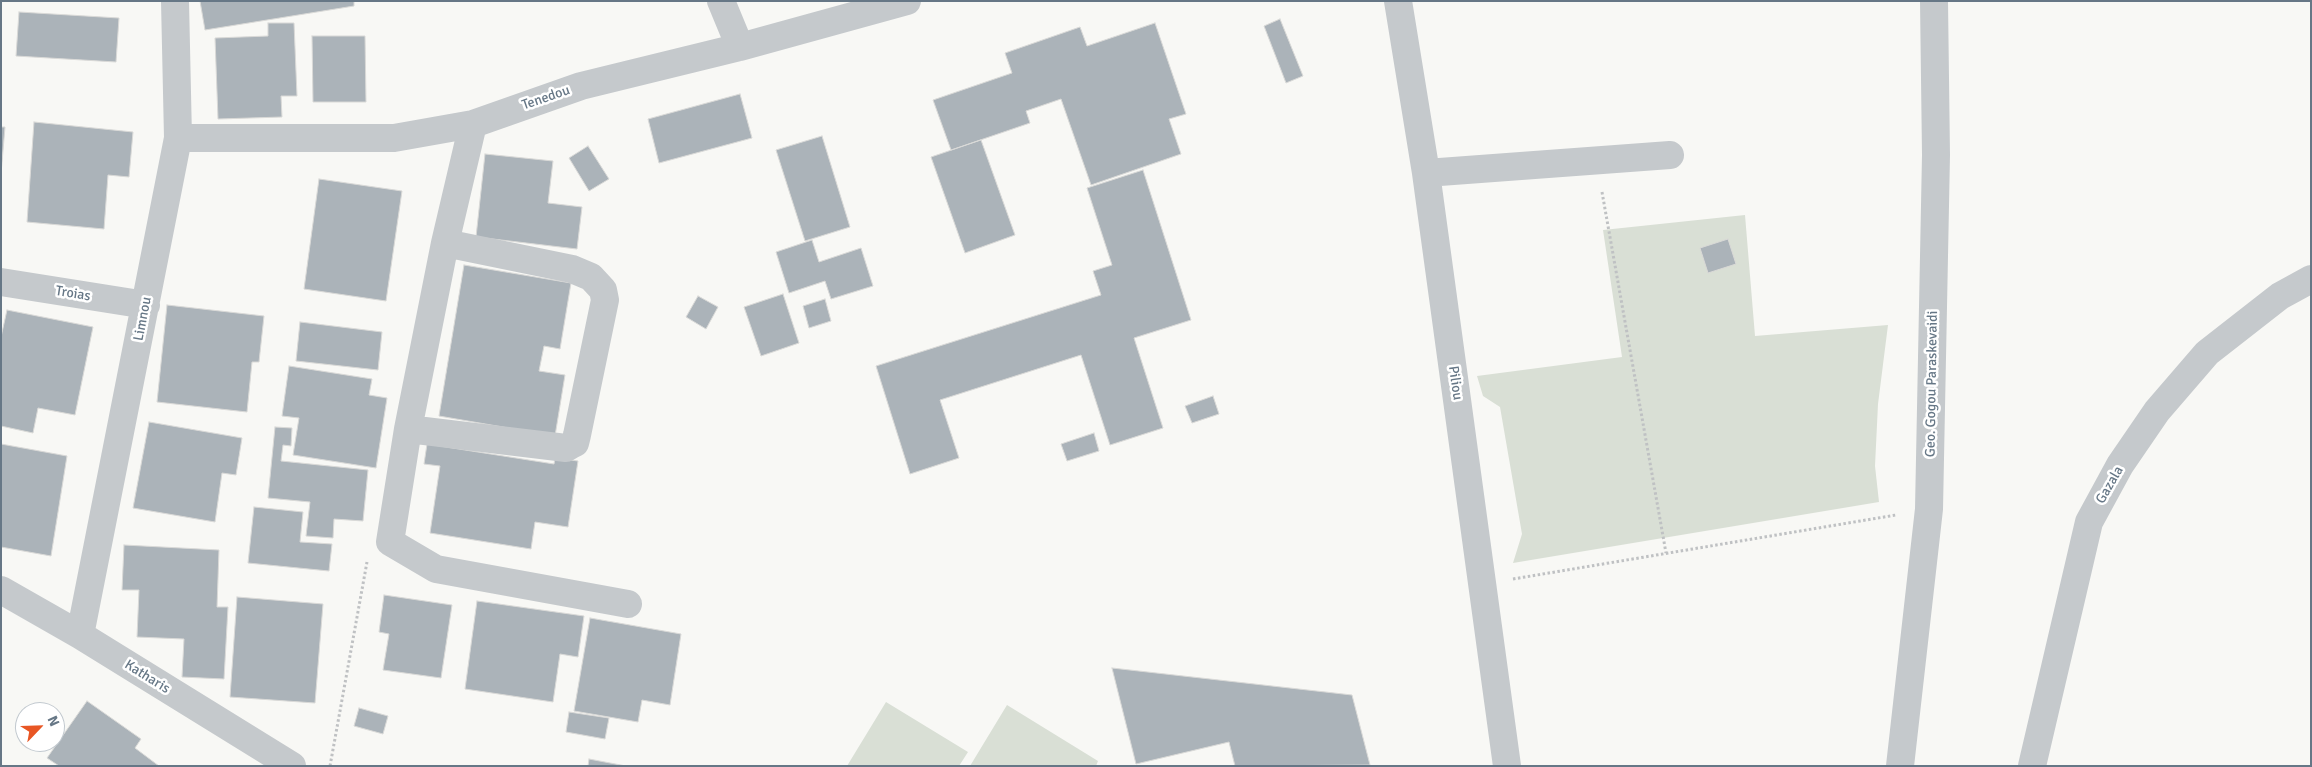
<!DOCTYPE html>
<html>
<head>
<meta charset="utf-8">
<style>
  body { margin:0 }
  #map { position:relative; width:2312px; height:767px; overflow:hidden; background:#f8f8f5; font-family:Signika,sans-serif }
  canvas { display:block }
  .frame { position:absolute; inset:0; border:2px solid #667786; pointer-events:none }
  .north { position:absolute; left:15px; top:702px; width:50px; height:50px; box-sizing:border-box; background:#fff; border:1px solid #c2c9cf; border-radius:50%; rotate:66deg; font-size:14px; font-weight:700; line-height:20px; text-align:center; color:#667786 }
  .north::after { content:''; display:block; margin:auto; width:18px; height:22px; background:#e85624; clip-path:polygon(50% 0,100% 100%,50% 72%,0 100%) }
</style>
</head>
<body>
<div id="map">
<canvas width="2312" height="767"></canvas>
<div class="frame"></div>
<div class="north">N</div>
</div>
<script>
const ctx = document.querySelector('canvas').getContext('2d');
ctx.lineJoin = 'round';
function fillPath(path, color) { ctx.fillStyle = color; ctx.fill(path, 'evenodd'); }
const poly = rows => new Path2D(rows.map(r => 'M' + r).join(''));
function trace(path, color, width, dash) { ctx.strokeStyle = color; ctx.lineWidth = width; ctx.lineCap = dash ? 'butt' : 'round'; ctx.setLineDash(dash || []); ctx.stroke(path); }
function label(font, color, halo, rows, align = 'center') {
  ctx.font = font + ' Signika,sans-serif'; ctx.lineWidth = 5; ctx.setLineDash([]); ctx.textBaseline = 'middle'; ctx.strokeStyle = halo; ctx.fillStyle = color; for (const [text, x, y, turn = 0] of rows) {
    ctx.save(); ctx.translate(x, y); ctx.rotate((+turn || 0) * Math.PI / 180); ctx.textAlign = isNaN(turn) ? turn : align; if (halo) ctx.strokeText(text, 0, 0); ctx.fillText(text, 0, 0); ctx.restore();
  }
}
fillPath(poly([
  [1745,215,1755,336,1888,325,1878,404,1875,466,1879,502,1513,563,1522,534,1500,407,1483,396,1477,376,1622,357,1603,230],
  [886,702,968,752,959,766,847,766],
  [1007,705,1098,761,1096,766,970,766]
]), '#d9dfd5');
const building = poly([
  [200,1,354,1,354,6,205,30,200,1],
  [19,12,119,18,116,62,16,56,19,12],
  [1280,19,1303,76,1286,83,1264,26,1280,19],
  [268,23,294,23,297,96,281,96,282,117,218,119,215,38,268,36,268,23],
  [1155,23,1186,114,1169,119,1181,154,1091,185,1061,99,1026,111,1030,123,951,150,933,100,1012,73,1005,53,1080,27,1087,46,1155,23],
  [312,36,365,36,366,102,313,102,312,36],
  [740,94,752,138,659,163,648,119,740,94],
  [34,122,133,132,129,177,108,175,104,229,27,222,34,122],
  [1,127,5,127,1,174,1,127],
  [822,136,850,227,805,241,776,150,822,136],
  [981,140,1015,235,965,253,931,157,981,140],
  [588,146,609,179,589,191,569,158,588,146],
  [485,154,553,161,548,203,582,207,577,249,476,237,485,154],
  [1143,170,1191,320,1134,338,1163,428,1110,445,1081,355,940,400,959,458,910,474,876,366,1101,295,1093,271,1112,265,1087,188,1143,170],
  [319,179,402,191,386,301,304,289,319,179],
  [1728,239,1736,264,1708,273,1700,248,1728,239],
  [812,240,819,262,861,248,873,286,831,299,825,281,789,293,776,252,812,240],
  [464,265,571,283,560,349,544,346,539,371,565,375,555,436,439,416,464,265],
  [783,294,799,343,761,356,744,307,783,294],
  [698,296,718,307,706,329,686,317,698,296],
  [825,299,831,321,809,328,803,306,825,299],
  [167,305,264,316,259,362,252,362,247,412,157,402,167,305],
  [7,310,93,327,75,415,38,408,33,433,1,426,1,337,7,310],
  [300,322,382,332,378,370,296,361,300,322],
  [289,366,372,379,369,395,387,398,376,468,293,455,299,418,282,416,289,366],
  [1213,396,1219,414,1192,423,1185,406,1213,396],
  [149,422,242,438,236,475,222,473,215,522,133,508,149,422],
  [275,427,292,428,291,446,283,445,281,461,368,470,363,521,334,519,333,538,306,536,310,502,268,498,275,427],
  [1094,433,1099,451,1067,461,1061,444,1094,433],
  [1,444,67,456,51,556,1,547,1,444],
  [427,444,554,464,555,458,578,461,568,527,535,522,531,549,430,533,440,466,424,464,427,444],
  [254,507,303,512,300,542,332,544,329,571,248,563,254,507],
  [124,545,219,550,217,607,228,607,224,679,182,677,184,639,137,637,139,590,122,590,124,545],
  [384,595,452,605,441,678,383,670,389,634,379,632,384,595],
  [237,597,323,604,315,703,230,697,237,597],
  [477,601,584,616,578,657,560,654,553,702,465,689,477,601],
  [590,618,681,634,670,705,642,700,638,722,574,711,590,618],
  [1112,668,1352,695,1370,765,1235,766,1229,742,1136,764,1112,668],
  [87,701,141,739,135,748,159,766,59,766,47,758,87,701],
  [359,708,388,716,383,734,354,726,359,708],
  [569,712,609,718,605,739,566,732,569,712],
  [589,759,626,766,588,766,589,759]
]);
fillPath(building, '#abb3b9');
trace(building, '#d9d9d7', 1);
trace(poly([
  [1602,192,1666,553],
  [1513,579,1896,515],
  [330,766,367,562]
]), '#bfc1c3', 3, [2.5, 2.5]);
trace(poly([
  [721,1,740,47],
  [1398,1,1426,173,1507,766],
  [473,124,445,243,408,429,390,542,436,569,628,604],
  [178,138,394,138,473,124,581,86,740,47,907,1],
  [1426,173,1670,155],
  [1,282,146,305],
  [408,429,566,448,571,445,575,443,577,435,605,300,603,290,591,277,572,269,445,243],
  [1,590,80,635,292,766],
  [80,635,178,138,175,1],
  [1900,766,1929,509,1936,155,1934,1],
  [2032,766,2089,522,2120,465,2157,411,2207,353,2280,296,2311,279]
]), '#c5c9cc', 28);
label('14px', '#667786', '#fff', [
  ["Tenedou",546,98,-19],
  ["Troias",73,294,9],
  ["Limnou",143,319,-79],
  ["Piliou",1455,383,82],
  ["Geo. Gogou Paraskevaidi",1932,384,-89],
  ["Gazala",2110,485,-60],
  ["Katharis",147,677,32]
]);
</script>
</body>
</html>
